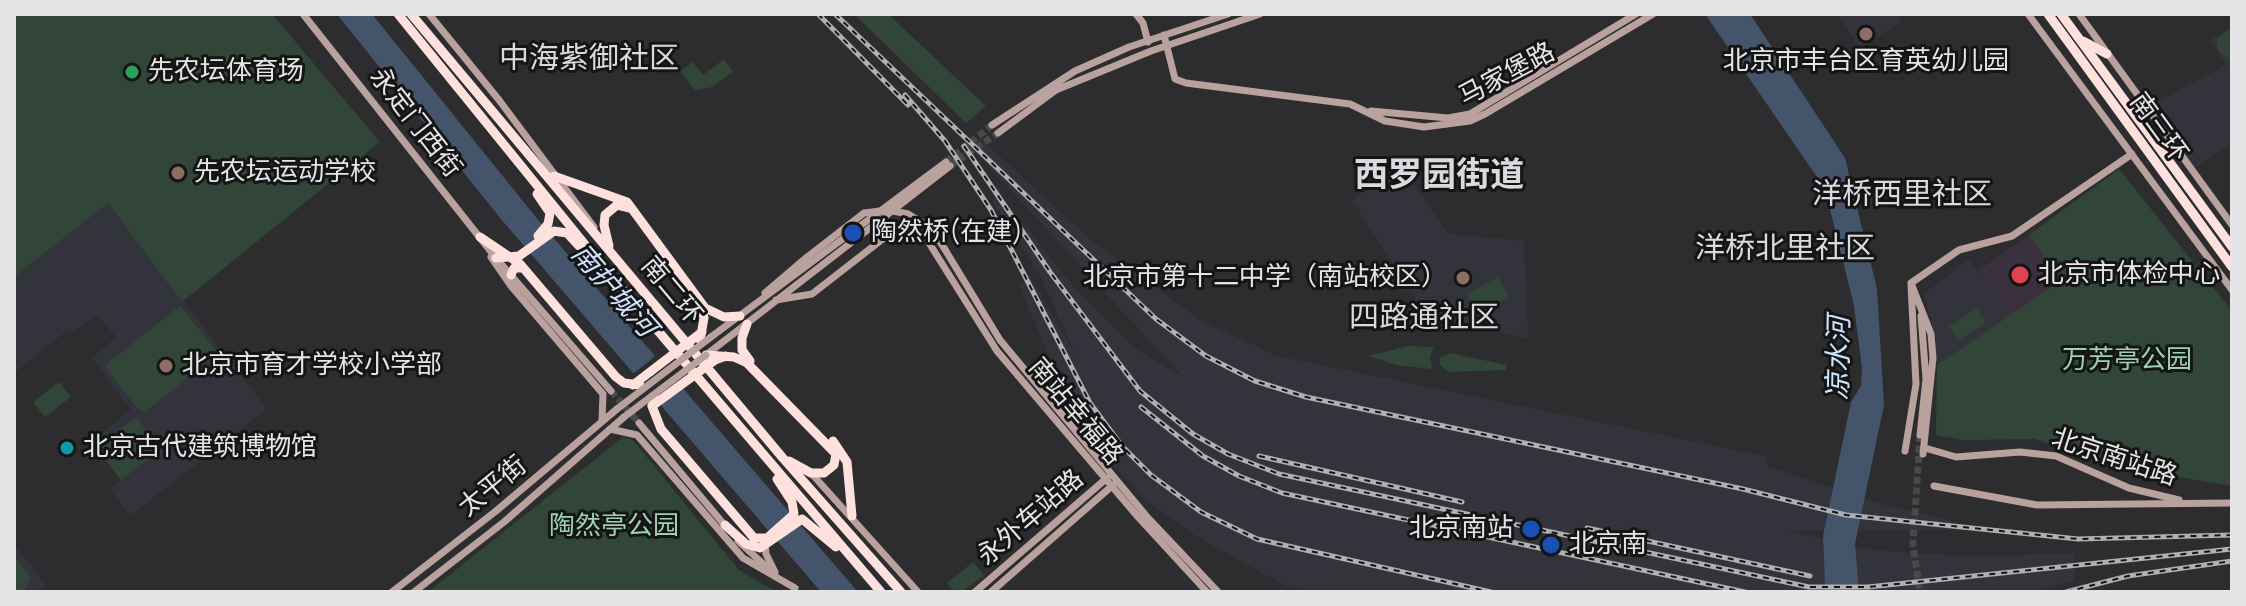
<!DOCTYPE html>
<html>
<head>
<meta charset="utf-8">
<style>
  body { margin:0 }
  #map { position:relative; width:2246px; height:606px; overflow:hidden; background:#2d2d30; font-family:Manrope,sans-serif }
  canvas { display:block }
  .frame { position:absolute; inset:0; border:16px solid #e5e5e7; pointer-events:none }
</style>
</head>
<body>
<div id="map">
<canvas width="2246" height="606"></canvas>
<div class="frame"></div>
</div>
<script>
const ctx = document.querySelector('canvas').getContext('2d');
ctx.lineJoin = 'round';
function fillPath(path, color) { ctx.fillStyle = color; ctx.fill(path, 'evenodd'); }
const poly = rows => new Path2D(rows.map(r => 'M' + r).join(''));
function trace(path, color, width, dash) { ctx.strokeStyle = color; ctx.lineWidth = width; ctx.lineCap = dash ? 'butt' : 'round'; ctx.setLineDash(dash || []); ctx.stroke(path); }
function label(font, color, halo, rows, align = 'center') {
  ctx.font = font + ' Manrope,"Noto Sans SC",sans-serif'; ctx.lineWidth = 6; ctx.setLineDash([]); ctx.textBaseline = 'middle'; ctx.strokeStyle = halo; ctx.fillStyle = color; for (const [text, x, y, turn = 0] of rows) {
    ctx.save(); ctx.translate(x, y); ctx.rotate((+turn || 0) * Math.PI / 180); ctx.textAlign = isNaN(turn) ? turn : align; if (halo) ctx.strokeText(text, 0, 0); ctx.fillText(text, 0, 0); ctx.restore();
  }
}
fillPath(poly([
  [1837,14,1898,14,1902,21,1860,48],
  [2232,27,2232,143,2193,169,2148,107,2226,65,2210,40],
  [980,138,1092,241,1201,321,1277,356,1764,456,1768,466,1884,505,1950,520,1951,530,1787,531,1873,550,1974,557,2075,553,2074,580,2034,592,1314,592,1286,586,1199,538,1147,501,1105,456,1068,403,1019,285,1032,280,1078,359,1040,276,992,201,1000,194,1077,291,1133,347,1183,377,970,146],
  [1402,167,1448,234,1524,241,1528,339,1425,314,1352,200],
  [108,203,267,409,130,516,110,489,121,480,91,442,131,410,92,358,116,337,98,315,72,332,69,329,14,373,14,277],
  [1969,259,2010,316,1937,365,1935,335,1924,294],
  [14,544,46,585,37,592,14,592]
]), '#33333c');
fillPath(poly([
  [2029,235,2063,280,2010,316,1978,271]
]), '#3b303e');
fillPath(poly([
  [14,14,272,14,380,142,182,302,108,203,14,277],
  [854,14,888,14,986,106,966,123],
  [2232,28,2232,60,2218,51,2217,44,2219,37],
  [724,59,733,72,712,87,695,90,680,71,693,62,703,75],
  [2119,169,2232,311,2232,486,2115,466,2035,439,1964,440,1936,435,1937,365,2062,280,2029,235],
  [1498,277,1509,297,1479,314,1467,294],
  [180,306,218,353,145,412,138,409,104,366],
  [1976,308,1986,322,1959,341,1949,327],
  [1408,346,1434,347,1430,357,1432,369,1396,365,1368,356],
  [1450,353,1507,365,1506,370,1448,372,1440,365,1440,358],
  [59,382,71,397,45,417,33,402],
  [136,417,161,449,121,480,96,448],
  [623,437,633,440,739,570,776,592,428,592],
  [14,556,31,577,24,592,14,592],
  [973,562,984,575,962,592,955,592,947,583]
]), '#314539');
fillPath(poly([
  [337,14,372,14,539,221,858,592,821,592,501,219],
  [1705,14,1750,14,1845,158,1877,289,1884,405,1855,544,1859,592,1826,592,1825,585,1823,536,1851,402,1861,386,1862,368,1854,306,1828,201,1819,180]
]), '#44546a');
fillPath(poly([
  [658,354,686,386,662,404,659,413,629,377]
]), '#2d2d30');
trace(poly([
  [946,162,992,125],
  [950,166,998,133],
  [611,391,639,423],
  [1920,435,1913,545,1920,592]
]), '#49494b', 7, [7, 3.5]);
trace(poly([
  [303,14,496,258,611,391],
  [429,14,499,100,594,227],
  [1136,14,1143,23,1148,42],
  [2028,14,2232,290],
  [2079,14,2232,225],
  [1164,35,1175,79,1186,83,1350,104,1385,121,1424,127,1470,121,1485,114,1653,14],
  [1371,111,1448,118,1470,114,1636,14],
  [992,125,1075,71,1129,47,1228,14],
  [998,133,1056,90,1151,51,1260,14],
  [941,243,1000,340,1148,518,1218,592],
  [491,257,511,286,603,394,602,420],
  [1911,283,1959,250,2012,236,2132,154],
  [1911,283,1931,334,1933,358,1923,454],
  [765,293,806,258],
  [776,300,812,294,884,238,904,230,924,235,997,351,1138,517,1207,592],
  [711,337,946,162],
  [706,355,950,166],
  [639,423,727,528],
  [610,429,637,435,743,558,795,588],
  [1920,435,1926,379,1921,316],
  [1925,448,1956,457,2020,452,2056,456,2129,488,2179,500],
  [1905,451,1916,384,1911,285],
  [811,473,918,592],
  [1934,486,2037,505,2232,503],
  [738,541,770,570],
  [765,543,766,554,775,572],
  [392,592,496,511,617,409],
  [414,592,504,522,624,417],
  [975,592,1107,478],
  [991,592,1113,485]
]), '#b9a19d', 7);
trace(poly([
  [398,14,600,263,881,592],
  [411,14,782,457,901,592],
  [2048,14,2232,267],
  [2061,14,2232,247],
  [2083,41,2107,54],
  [554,176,627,202,705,308,724,317,740,316],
  [537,194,550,213,548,224,538,236],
  [480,237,520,264,616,377,624,383,640,385],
  [609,246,604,225,605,215,617,205,630,208],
  [496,258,519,256,554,231,567,233,579,246],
  [511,275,514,268,523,268],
  [747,324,742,338,742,350,750,361],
  [700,340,704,318,701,304],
  [706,355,734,357,747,363,836,454,834,465,824,473,811,473,789,461],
  [655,399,652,406,661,429,754,538,767,538,794,514,792,502,777,479],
  [833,441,847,462,852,516],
  [725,525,746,544,760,548,802,519,836,547]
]), '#fee1dc', 9);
const rail = poly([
  [818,14,908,105],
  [835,14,1156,319,1206,356,1255,381,1306,397,1743,489,1846,515,2078,539,2232,535],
  [905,95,945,141,991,210,1090,403,1122,446,1151,475,1201,512,1257,539,1491,592],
  [964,146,1050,272,1140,391,1193,434,1228,454,1279,474,1809,587,1868,587,2232,549],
  [1141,407,1203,456,1239,476,1282,493,1745,592],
  [1259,456,1462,502],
  [1587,528,1810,576],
  [2066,592,2128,576,2232,561]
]);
trace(rail, '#b0b0b2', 5);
trace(rail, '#151516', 2, [6]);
trace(poly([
  [806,258,864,213,888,210,908,214,926,225,941,243],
  [617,409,711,337],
  [624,417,706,355]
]), '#b9a19d', 7);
trace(poly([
  [633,385,702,332],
  [652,406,715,360,726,356]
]), '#fee1dc', 9);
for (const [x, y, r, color] of [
  [1866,34,8,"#8d6e63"],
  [132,72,8,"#2e9e5b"],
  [178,173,8,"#8d6e63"],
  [853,233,10,"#1a4fb4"],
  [2020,275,10,"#e0444e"],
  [1463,278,8,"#8d6e63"],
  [166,366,8,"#8d6e63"],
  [67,448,8,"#0f9aa8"],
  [1531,529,10,"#1a4fb4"],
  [1551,545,10,"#1a4fb4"]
]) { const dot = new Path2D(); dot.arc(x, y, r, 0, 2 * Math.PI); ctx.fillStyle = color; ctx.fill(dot); trace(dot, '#151516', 3); }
label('26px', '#e5e5e7', '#151516', [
  ["北京市丰台区育英幼儿园",1866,62,"center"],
  ["先农坛体育场",148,72],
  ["先农坛运动学校",194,173],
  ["陶然桥(在建)",871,233],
  ["北京市体检中心",2038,275],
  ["北京市第十二中学（南站校区）",1447,278,"right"],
  ["北京市育才学校小学部",182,366],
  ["北京古代建筑博物馆",83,448],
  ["北京南站",1513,529,"right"],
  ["北京南",1569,545]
], 'left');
label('26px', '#e5e5e7', '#151516', [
  ["马家堡路",1507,75,-28],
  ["永定门西街",415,123,52],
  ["南三环",2158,128,54],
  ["南二环",671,291,50],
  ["南站幸福路",1075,412,50],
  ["北京南站路",2114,458,18],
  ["太平街",493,487,-39],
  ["永外车站路",1031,518,-41]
]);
label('26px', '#9dd1b0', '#151516', [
  ["万芳亭公园",2127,361],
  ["陶然亭公园",614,527]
]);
label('italic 28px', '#cee3fe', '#151516', [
  ["南护城河",613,291,49],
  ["凉水河",1840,358,-89]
]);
label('30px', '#dadade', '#151516', [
  ["中海紫御社区",589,60],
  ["洋桥西里社区",1902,196],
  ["洋桥北里社区",1785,250],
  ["四路通社区",1424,319]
]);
label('bold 34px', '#dadade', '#151516', [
  ["西罗园街道",1439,176]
]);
</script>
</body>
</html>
